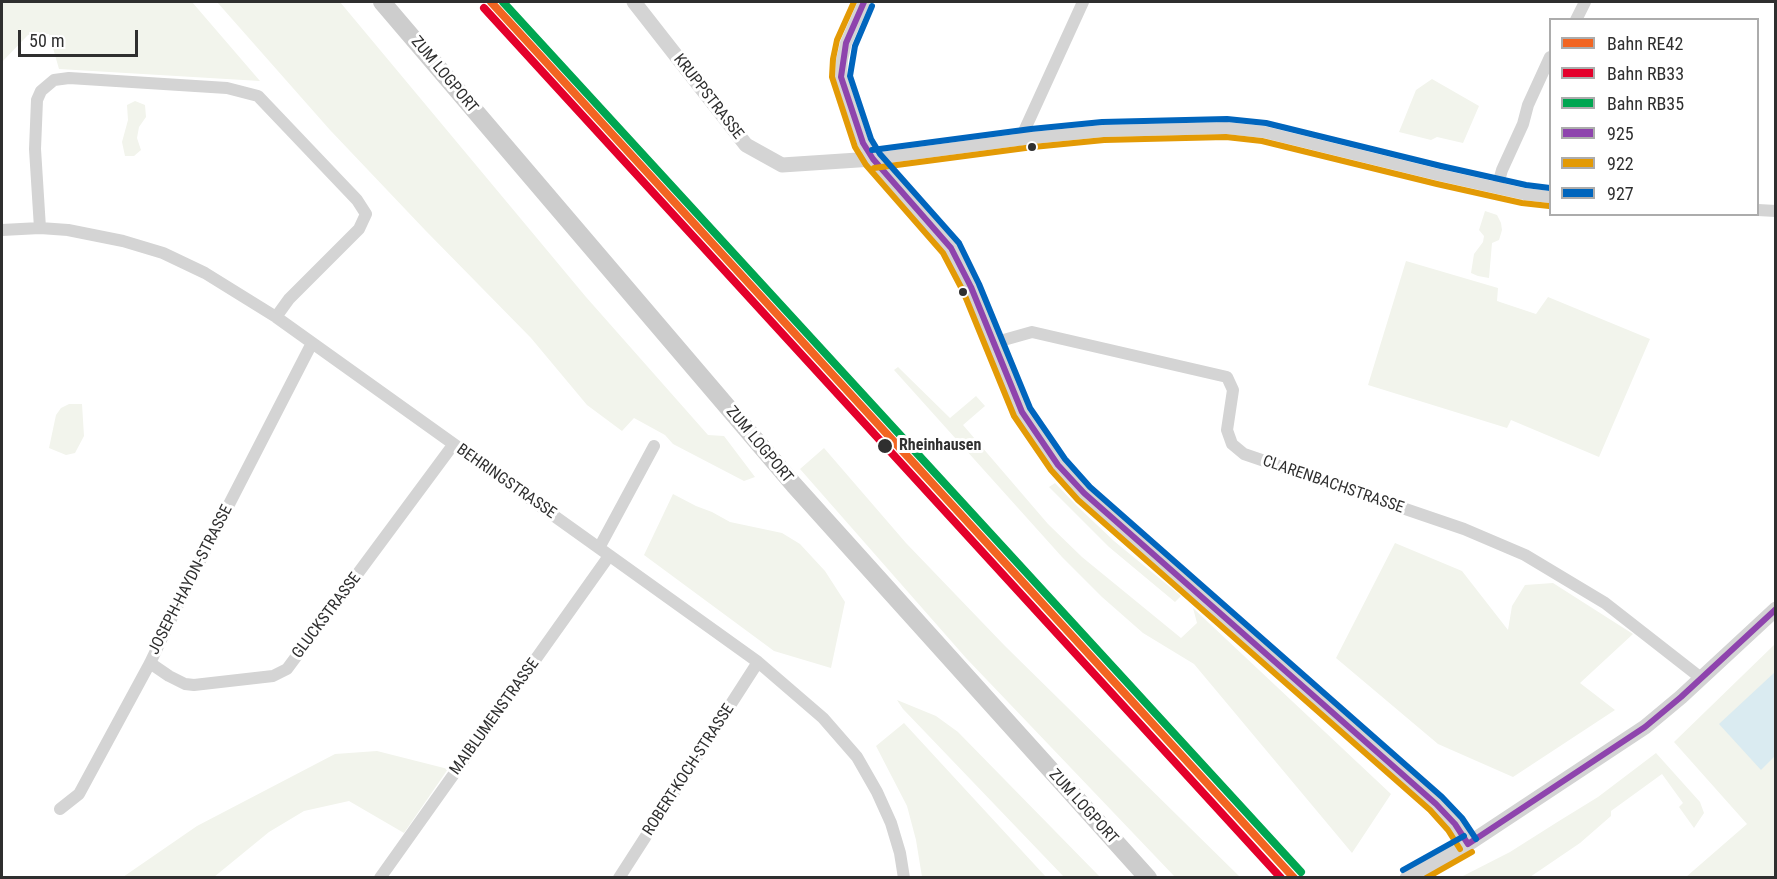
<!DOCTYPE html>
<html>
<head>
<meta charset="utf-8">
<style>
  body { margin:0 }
  #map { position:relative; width:1777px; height:879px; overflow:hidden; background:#fff; font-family:"Roboto Condensed",sans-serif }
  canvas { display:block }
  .frame { position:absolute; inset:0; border:3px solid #2f2f2f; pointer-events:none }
  .legend { position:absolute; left:1549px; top:18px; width:210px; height:198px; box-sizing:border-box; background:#fff; border:2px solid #acacac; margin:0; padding:8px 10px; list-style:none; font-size:18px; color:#2f2f2f }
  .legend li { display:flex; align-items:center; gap:12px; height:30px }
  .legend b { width:30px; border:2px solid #acacac }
  .scale { position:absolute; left:18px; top:30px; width:120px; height:27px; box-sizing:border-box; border:3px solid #2f2f2f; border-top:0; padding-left:8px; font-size:18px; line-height:21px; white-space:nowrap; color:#2f2f2f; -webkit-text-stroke:4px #fff; paint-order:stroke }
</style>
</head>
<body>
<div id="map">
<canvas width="1777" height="879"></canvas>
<div class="frame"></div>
<ul class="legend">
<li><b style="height:8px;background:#f26522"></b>Bahn RE42</li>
<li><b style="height:8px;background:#e4002b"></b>Bahn RB33</li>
<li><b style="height:8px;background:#00a651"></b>Bahn RB35</li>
<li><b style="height:8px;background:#8e44ad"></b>925</li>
<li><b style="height:8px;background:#e39a05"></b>922</li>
<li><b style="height:8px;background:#0065bd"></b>927</li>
</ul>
<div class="scale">50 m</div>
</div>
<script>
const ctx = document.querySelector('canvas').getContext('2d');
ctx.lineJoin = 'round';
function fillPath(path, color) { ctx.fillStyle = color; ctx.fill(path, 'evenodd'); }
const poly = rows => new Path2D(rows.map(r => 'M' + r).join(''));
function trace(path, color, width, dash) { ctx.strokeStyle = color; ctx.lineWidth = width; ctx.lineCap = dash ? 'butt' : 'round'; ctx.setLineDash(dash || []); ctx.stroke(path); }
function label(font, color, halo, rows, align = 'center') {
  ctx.font = font + ' "Roboto Condensed",sans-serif'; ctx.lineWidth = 6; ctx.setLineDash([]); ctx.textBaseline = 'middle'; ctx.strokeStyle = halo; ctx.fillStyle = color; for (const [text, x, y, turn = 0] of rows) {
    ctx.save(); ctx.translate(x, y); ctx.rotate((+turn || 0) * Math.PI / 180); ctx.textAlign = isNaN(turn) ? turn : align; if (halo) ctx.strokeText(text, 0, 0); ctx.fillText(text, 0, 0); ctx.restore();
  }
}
fillPath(poly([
  [2,2,192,2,260,81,59,69,49,34,28,35,2,62],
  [217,2,340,2,586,297,708,435,724,436,755,477,744,481,673,444,665,435,634,418,622,431,587,405,531,338,425,230,330,130],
  [1432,79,1479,106,1463,143,1437,137,1431,140,1399,132,1416,90],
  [135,101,145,105,146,117,139,127,137,138,141,150,134,156,125,156,122,142,128,120,127,105],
  [1485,211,1497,215,1501,223,1502,230,1499,240,1492,243,1489,278,1478,276,1471,273,1474,254,1483,242,1484,236,1479,230],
  [1406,261,1498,288,1497,301,1536,314,1548,297,1650,339,1599,457,1511,420,1507,428,1368,385],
  [898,367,950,418,976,396,985,406,963,425,1048,524,1082,557,1181,638,1197,623,1193,608,1391,794,1352,853,1194,664,1143,633,1102,597,1062,557,894,370],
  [69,404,82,404,84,436,75,453,66,455,49,448,56,415,61,408],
  [824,448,906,543,1005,646,1240,877,1175,877,966,658,800,469],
  [1055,483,1077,506,1114,541,1181,596,1175,602,1109,547,1049,487],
  [673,494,696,506,712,512,730,522,782,533,800,544,825,571,845,602,831,668,774,651,644,555],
  [1395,543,1462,571,1508,630,1512,606,1525,585,1553,583,1633,634,1580,683,1615,710,1513,777,1438,744,1336,658],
  [1775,644,1775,877,1686,877,1747,824,1674,742],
  [897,700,936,716,958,732,1100,877,1064,877,903,709],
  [904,723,1046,877,922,877,916,840,907,806,876,746],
  [377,751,448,769,404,833,349,801,304,811,269,832,214,877,123,877,197,826,335,754],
  [1656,753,1700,802,1704,813,1694,828,1679,807,1683,803,1662,774,1611,811,1611,816,1580,843,1530,877,1461,877,1510,852,1559,821,1598,797]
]), '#f2f4ec');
fillPath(poly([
  [1775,672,1775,756,1761,770,1719,724]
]), '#daebf1');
trace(poly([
  [864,2,846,43,842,60,841,77,863,143,873,159,1032,138,1103,131,1226,128,1264,132,1439,175,1524,194,1550,197],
  [1576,20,1585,2],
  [1020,140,1083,2],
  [1497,188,1502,170,1523,124,1528,105,1550,57],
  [1758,210,1776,211],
  [40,228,35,149,37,100,41,91,54,80,69,78,227,88,258,96,357,200,366,214,359,229,289,299,276,317],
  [2,230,40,228,68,230,123,241,163,253,205,273,276,317,599,548,758,662,823,718,857,757,877,792,891,823,900,853,904,878],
  [993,343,1032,332,1227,377,1233,390,1227,430,1232,444,1244,454,1464,529,1525,555,1605,603,1701,678],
  [599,548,654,446],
  [150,663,169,676,185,684,194,685,273,676,287,669,453,445],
  [60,809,79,794,150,663,187,586,312,343],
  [380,878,609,556],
  [619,878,758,662]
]), '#d4d4d4', 12);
trace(poly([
  [634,2,746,145,782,165,873,159,881,167,951,248,971,287,1022,412,1058,465,1084,493,1436,804,1455,824,1468,844],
  [1407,878,1468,844,1645,727,1681,697,1776,609]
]), '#d4d4d4', 15);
trace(poly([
  [382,2,794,485,1148,878]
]), '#cdcdcd', 18);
trace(poly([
  [864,2,846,43,841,77,863,143,873,159,951,248,971,287,1022,412,1058,465,1084,493,1436,804,1455,824,1468,844],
  [1468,844,1645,727,1681,697,1776,609]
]), '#8e44ad', 6);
trace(poly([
  [854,2,837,40,833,59,832,77,855,147,866,165,943,253,963,291,1014,416,1051,470,1078,500,1430,810,1448,830,1460,849],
  [874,168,1033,147,1104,140,1226,137,1262,141,1437,184,1522,203,1549,206],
  [1426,878,1472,852]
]), '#e39a05', 6);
trace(poly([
  [872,6,855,46,850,76,871,139,880,154,959,243,979,284,1030,408,1065,459,1090,487,1442,797,1462,818,1476,839],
  [872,150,1031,129,1102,122,1227,119,1266,123,1441,166,1526,185,1550,188],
  [1403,870,1464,836]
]), '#0065bd', 6);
trace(poly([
  [491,2,1294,878]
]), '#f26522', 8);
trace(poly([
  [484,8,1281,878]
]), '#e4002b', 8);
trace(poly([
  [503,2,1301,872]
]), '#00a651', 8);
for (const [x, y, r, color] of [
  [1032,147,5,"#2f2f2f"],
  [963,292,5,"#2f2f2f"],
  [885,446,8,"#2f2f2f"]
]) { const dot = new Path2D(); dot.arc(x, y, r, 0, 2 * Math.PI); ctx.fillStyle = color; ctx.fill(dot); trace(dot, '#fff', 2); }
label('16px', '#2f2f2f', '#fff', [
  ["ZUM LOGPORT",444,75,50],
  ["KRUPPSTRASSE",708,97,52],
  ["ZUM LOGPORT",759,445,50],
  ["BEHRINGSTRASSE",506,482,35],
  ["CLARENBACHSTRASSE",1333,485,19],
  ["JOSEPH-HAYDN-STRASSE",191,580,-63],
  ["GLUCKSTRASSE",327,616,-53],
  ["MAIBLUMENSTRASSE",495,717,-54],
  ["ROBERT-KOCH-STRASSE",689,770,-57],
  ["ZUM LOGPORT",1083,807,48]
]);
label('bold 16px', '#2f2f2f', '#fff', [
  ["Rheinhausen",899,446]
], 'left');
</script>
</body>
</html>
